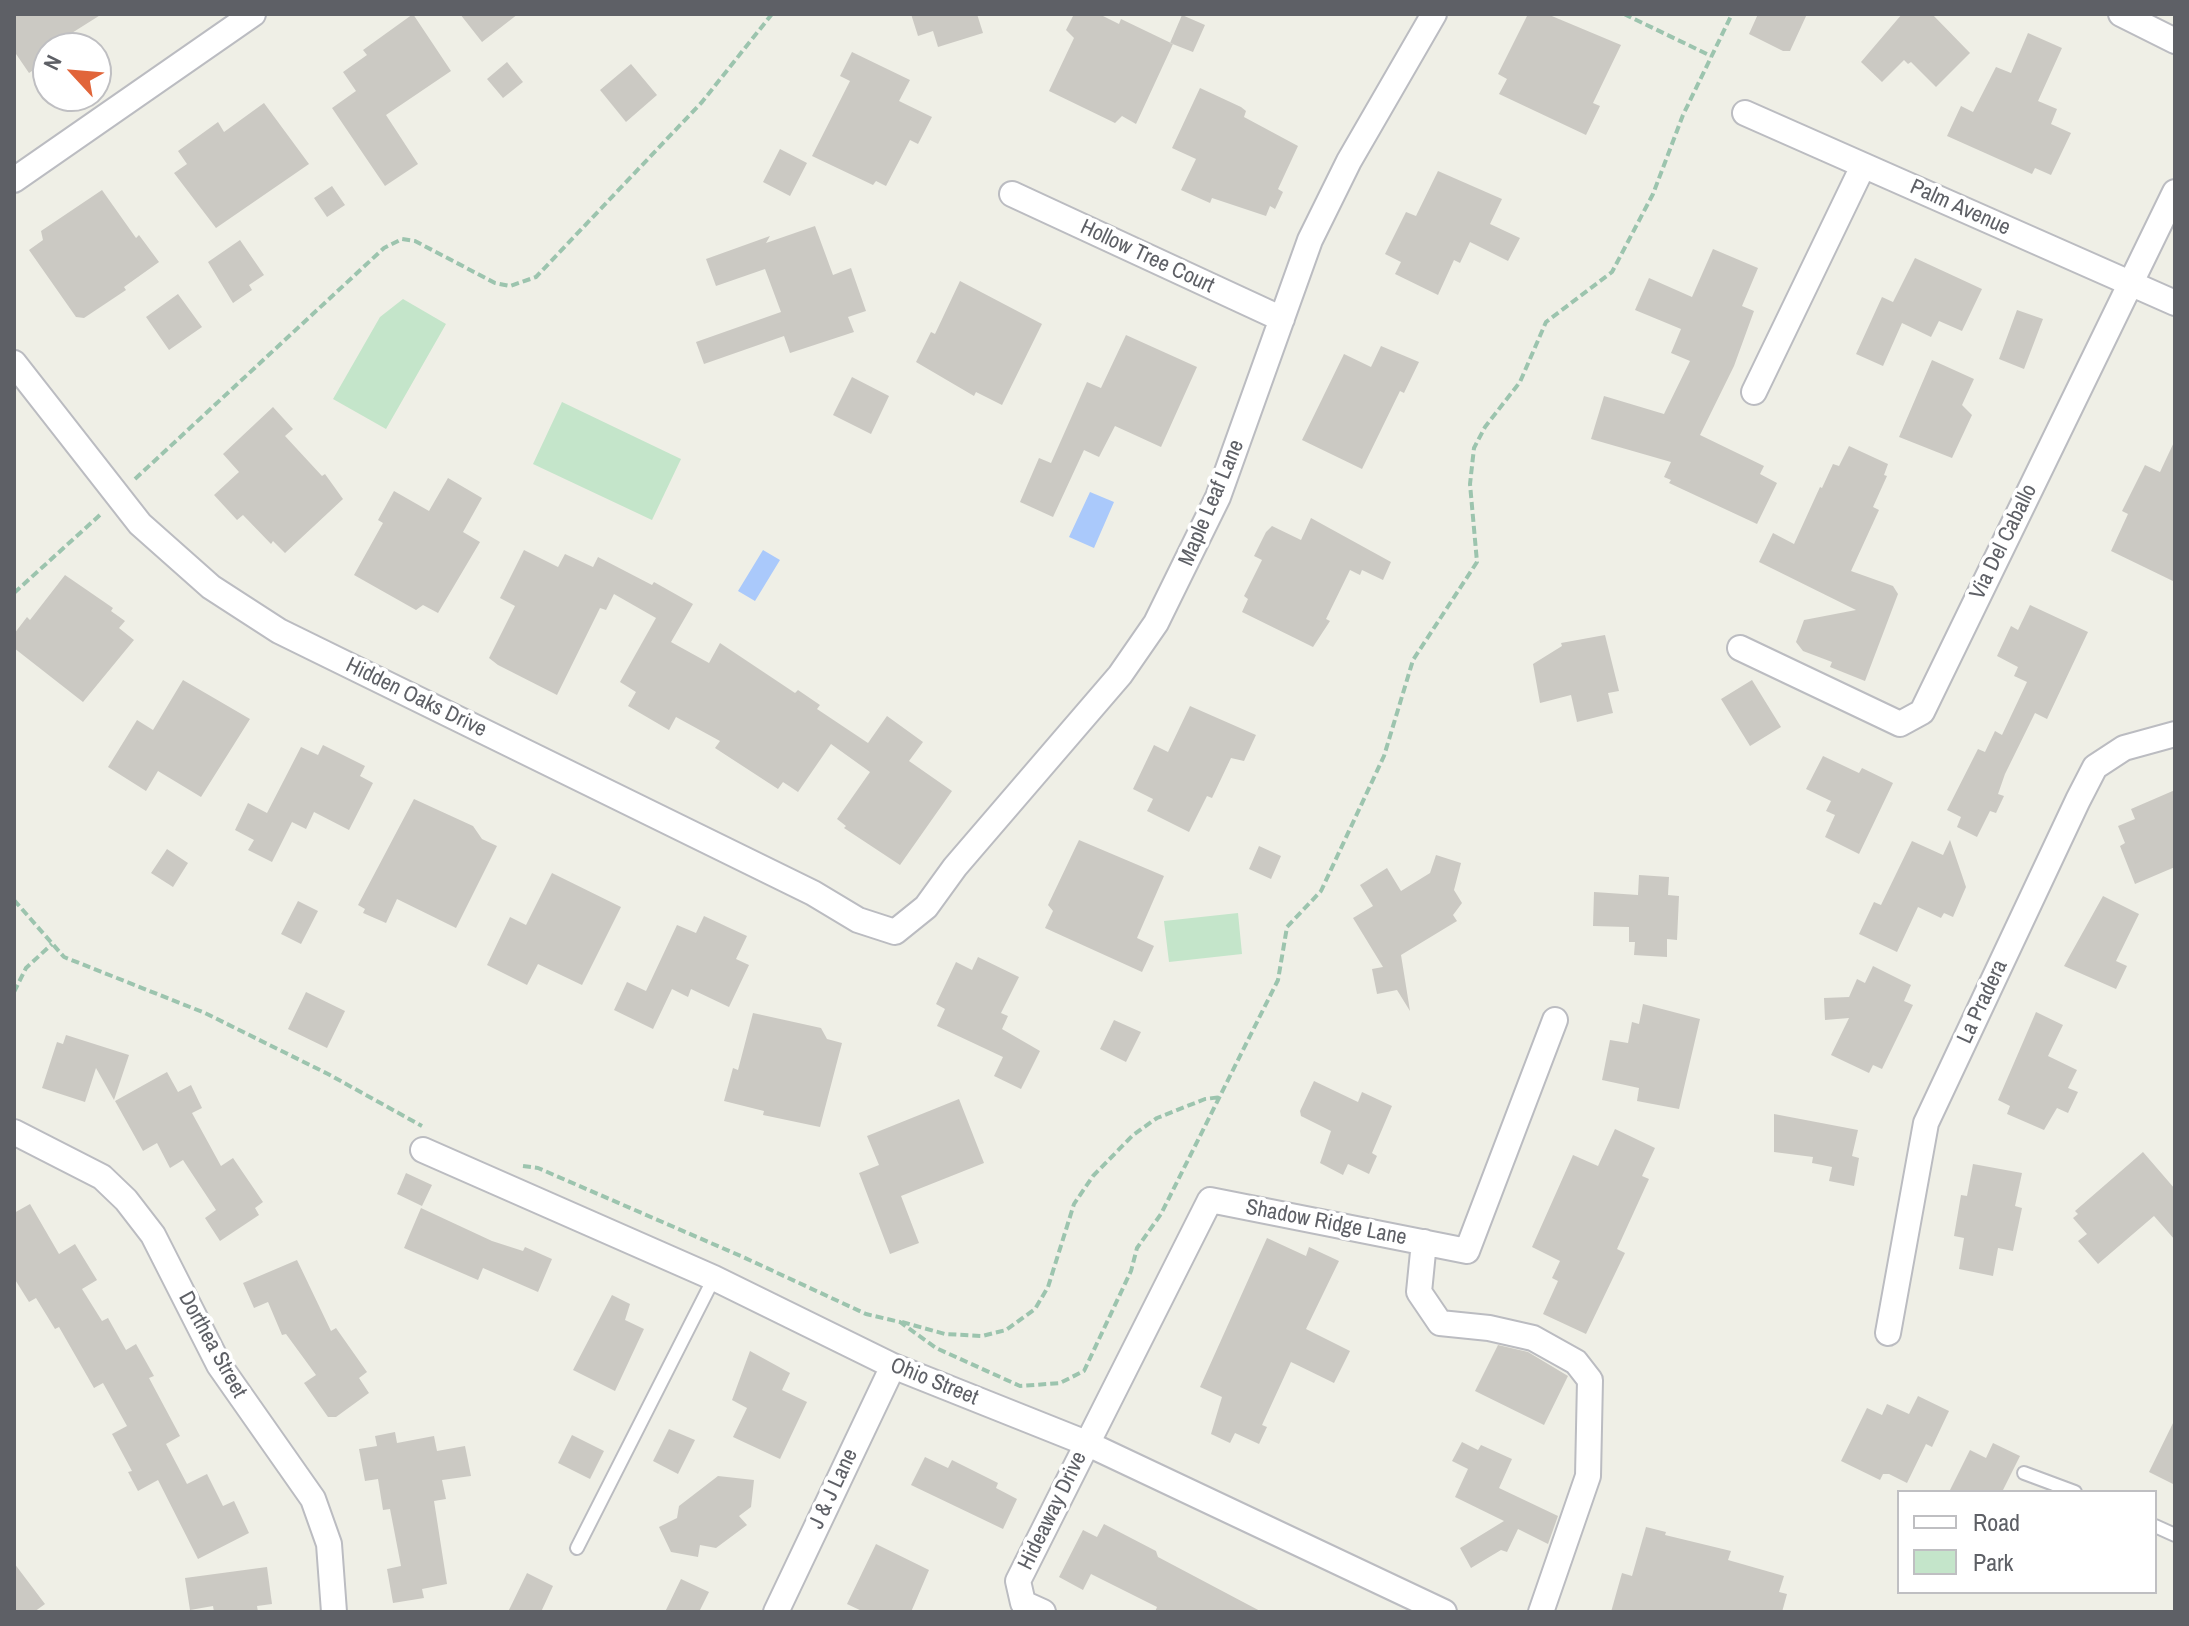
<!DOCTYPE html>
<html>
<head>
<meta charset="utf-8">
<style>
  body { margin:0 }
  #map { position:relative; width:2189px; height:1626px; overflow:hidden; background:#efefe6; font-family:"Archivo Narrow",sans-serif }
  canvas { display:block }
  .frame { position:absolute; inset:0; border:16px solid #5e6066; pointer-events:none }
  .legend { position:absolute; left:1897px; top:1490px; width:260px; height:104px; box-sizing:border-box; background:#fff; border:2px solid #bfbfc2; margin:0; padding:10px 14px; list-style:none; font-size:24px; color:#5e6066 }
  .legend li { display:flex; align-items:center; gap:16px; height:40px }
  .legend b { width:40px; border:2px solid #bfbfc2 }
  .north { position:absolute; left:32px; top:32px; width:80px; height:80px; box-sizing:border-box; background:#fff; border:2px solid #bfbfc2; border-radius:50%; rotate:296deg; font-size:22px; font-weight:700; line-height:32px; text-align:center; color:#5e6066 }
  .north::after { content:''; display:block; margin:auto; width:28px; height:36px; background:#e1653a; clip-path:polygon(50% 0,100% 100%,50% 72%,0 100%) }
</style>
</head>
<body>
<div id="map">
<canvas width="2189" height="1626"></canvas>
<div class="frame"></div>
<ul class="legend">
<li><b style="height:10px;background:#fff"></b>Road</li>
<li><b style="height:22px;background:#c4e5ca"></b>Park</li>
</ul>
<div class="north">N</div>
</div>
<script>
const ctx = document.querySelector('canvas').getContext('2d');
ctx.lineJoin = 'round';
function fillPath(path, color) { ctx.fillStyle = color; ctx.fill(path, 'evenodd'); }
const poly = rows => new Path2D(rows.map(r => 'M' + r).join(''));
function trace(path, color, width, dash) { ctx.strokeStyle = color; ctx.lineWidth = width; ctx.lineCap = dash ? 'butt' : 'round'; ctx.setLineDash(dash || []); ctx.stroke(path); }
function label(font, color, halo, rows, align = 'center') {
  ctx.font = font + ' "Archivo Narrow",sans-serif'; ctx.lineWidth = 7; ctx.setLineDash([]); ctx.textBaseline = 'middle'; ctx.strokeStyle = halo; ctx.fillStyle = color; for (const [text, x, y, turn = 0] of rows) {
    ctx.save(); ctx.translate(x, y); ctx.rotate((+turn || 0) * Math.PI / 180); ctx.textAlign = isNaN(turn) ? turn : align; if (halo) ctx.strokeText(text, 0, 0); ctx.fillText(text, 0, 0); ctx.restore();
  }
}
fillPath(poly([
  [403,299,446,324,386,429,333,399,380,317],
  [562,402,681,459,652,520,533,464],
  [1238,913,1242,954,1169,962,1164,921]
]), '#c4e5ca');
fillPath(poly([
  [1090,492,1114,502,1094,548,1069,537],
  [763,550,780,560,755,601,738,591]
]), '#aac9fb');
fillPath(poly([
  [14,14,102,14,48,48,48,60,29,73,14,51],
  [413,14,451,71,386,115,418,164,385,186,332,108,356,91,343,72,367,55,363,50],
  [460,14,518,14,482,42],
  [911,14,977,14,983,33,938,47,933,31,918,36],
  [1074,14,1099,14,1119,24,1121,19,1173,44,1136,124,1122,116,1115,123,1049,91,1074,38,1066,30],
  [1528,14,1547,14,1621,45,1593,103,1600,106,1586,135,1499,94,1507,79,1498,74],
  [1758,14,1807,14,1790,51,1783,51,1749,34],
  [1902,14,1932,14,1970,53,1936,87,1911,62,1908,64,1904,60,1882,82,1861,62],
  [1182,15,1205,25,1193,52,1170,43],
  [2028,33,2062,48,2038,101,2057,109,2051,124,2071,133,2051,175,2035,168,2032,174,1947,136,1961,106,1973,112,1996,67,2011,73],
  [852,52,910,80,899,101,932,117,918,144,910,140,886,186,876,181,873,185,812,156,850,81,840,76],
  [507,62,523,82,503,98,487,79],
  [631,64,657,95,626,122,600,90],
  [1200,88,1241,107,1246,111,1244,117,1298,146,1278,189,1283,192,1275,209,1270,206,1266,216,1212,198,1210,203,1181,190,1196,159,1172,148],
  [264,103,309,164,216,228,174,173,187,164,178,151,218,122,224,132],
  [780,149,807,163,790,196,763,182],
  [1438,171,1502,199,1490,224,1520,238,1508,261,1470,242,1460,263,1454,260,1438,295,1395,274,1401,262,1385,254,1406,212,1416,216],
  [332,186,345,205,327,217,314,198],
  [102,190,136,238,139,235,159,262,124,287,126,290,84,318,76,317,29,250,43,240,41,231],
  [815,226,833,275,851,268,866,311,848,317,854,332,790,353,784,336,704,364,696,342,781,312,765,269,716,286,706,259,770,236,766,243],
  [240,240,264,275,249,285,252,290,233,303,208,262],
  [1713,249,1758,268,1742,306,1754,311,1734,366,1700,435,1764,466,1760,474,1777,483,1757,524,1669,483,1671,480,1664,477,1671,462,1591,439,1604,396,1664,414,1690,361,1671,353,1681,329,1635,310,1649,278,1692,297],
  [1915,258,1982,289,1962,331,1939,321,1931,337,1902,323,1883,366,1856,354,1882,297,1893,302],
  [960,281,1042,324,1002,405,976,392,974,396,916,362,931,332,935,334],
  [178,294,202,327,169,350,146,317],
  [2017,310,2043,319,2024,369,1999,359],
  [1126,335,1197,367,1161,447,1115,426,1099,457,1084,450,1053,517,1020,502,1039,458,1051,463,1087,382,1101,388],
  [1381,346,1419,362,1404,393,1400,391,1362,469,1302,440,1344,354,1371,367],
  [1932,360,1974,379,1962,405,1972,415,1952,458,1899,437],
  [852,377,889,396,871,434,833,415],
  [273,407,293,429,285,436,322,476,325,474,343,499,285,553,273,541,271,544,243,515,237,520,214,495,239,472,223,454],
  [2175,440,2175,582,2111,551,2128,514,2122,511,2145,465,2160,472],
  [1849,446,1888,464,1884,475,1887,476,1873,507,1879,510,1851,571,1893,586,1898,594,1865,681,1830,667,1832,662,1803,651,1796,642,1804,620,1856,610,1759,562,1773,533,1794,544,1820,487,1822,488,1833,464,1839,466],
  [448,478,482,498,463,532,480,542,438,613,423,605,416,610,354,575,383,523,378,520,394,491,429,511],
  [1311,518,1391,562,1383,580,1362,570,1360,575,1350,570,1326,619,1330,621,1313,647,1242,612,1248,599,1244,596,1262,560,1254,556,1266,532,1272,526,1301,540],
  [524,550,558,567,565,554,593,567,598,557,652,585,654,582,693,604,671,642,709,663,720,643,795,693,798,690,820,705,817,709,868,743,887,716,923,742,909,761,952,791,900,865,844,828,846,826,837,819,870,772,831,744,798,792,783,782,778,789,715,748,720,741,676,717,669,730,628,706,636,692,620,682,656,618,614,594,606,610,600,608,557,695,498,665,489,658,515,606,500,598],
  [65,575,113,608,111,611,125,621,119,628,134,640,83,702,14,648,14,634,27,617,30,620],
  [2030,605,2088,632,2047,719,2035,713,2005,774,1998,794,2004,796,1996,813,1990,811,1977,837,1957,827,1961,817,1947,810,1978,749,1985,752,1995,731,2002,735,2027,682,2014,676,2018,667,1997,656,2011,626,2018,630],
  [1605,635,1619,691,1608,693,1613,713,1577,722,1571,695,1540,703,1533,664,1562,646,1561,643],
  [183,680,250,719,201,797,158,771,146,791,108,767,137,720,153,730],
  [1752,680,1781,727,1750,746,1721,699],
  [1190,706,1256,735,1244,761,1231,758,1212,798,1207,796,1189,832,1147,811,1153,799,1133,789,1154,745,1168,752],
  [323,745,365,766,360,776,373,783,349,830,314,812,306,829,292,822,272,862,248,850,254,840,235,830,248,803,267,813,301,747,318,755],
  [1823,756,1859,773,1862,768,1893,783,1859,854,1825,837,1835,815,1826,811,1831,801,1806,789],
  [2175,790,2175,867,2135,884,2120,846,2125,843,2118,826,2135,819,2131,809],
  [414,799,473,826,482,839,497,846,456,928,397,899,386,923,363,913,365,909,358,905],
  [1079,840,1164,876,1137,938,1154,946,1142,972,1045,928,1053,911,1048,905],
  [1950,840,1966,887,1953,917,1944,913,1941,918,1918,907,1897,952,1859,934,1874,902,1881,905,1912,841,1943,855],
  [1259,846,1281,856,1271,879,1249,869],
  [167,849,188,863,173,887,151,873],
  [1436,855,1461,863,1454,890,1462,903,1453,915,1457,921,1401,955,1410,1011,1397,990,1377,994,1372,969,1383,967,1353,918,1373,906,1360,885,1387,868,1401,891,1430,873],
  [552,873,621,907,582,985,538,964,527,985,487,965,510,917,526,925],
  [1639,875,1669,877,1668,895,1679,896,1677,940,1667,939,1667,957,1634,955,1635,942,1629,942,1629,927,1593,926,1594,892,1638,895],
  [2103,896,2139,914,2116,961,2127,966,2116,989,2064,966],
  [298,901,318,911,301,944,281,934],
  [704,916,747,936,736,959,749,965,729,1007,691,989,688,997,672,989,653,1029,614,1010,627,982,646,991,677,925,696,933],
  [978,957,1019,977,1001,1013,1008,1016,1002,1029,1040,1051,1021,1089,994,1076,1003,1057,937,1026,945,1009,936,1004,956,962,972,970],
  [1873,966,1911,985,1904,1001,1913,1005,1882,1069,1873,1065,1869,1073,1831,1055,1849,1018,1825,1020,1824,998,1849,997,1857,979,1865,983],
  [306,992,345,1011,327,1048,288,1029],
  [1643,1004,1700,1019,1679,1109,1637,1101,1639,1088,1602,1080,1610,1040,1628,1043,1632,1022,1639,1024],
  [2036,1012,2063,1025,2048,1056,2077,1070,2068,1088,2078,1092,2068,1113,2057,1108,2044,1130,2007,1114,2010,1106,1998,1100],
  [753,1013,821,1028,827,1039,842,1043,820,1127,763,1115,764,1111,724,1101,733,1068,738,1070],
  [1114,1020,1141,1032,1126,1062,1100,1049],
  [66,1035,129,1055,114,1100,96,1068,85,1102,42,1088,57,1042,63,1044],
  [167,1072,178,1092,191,1085,202,1108,192,1113,221,1166,233,1158,263,1202,255,1208,259,1215,220,1241,205,1218,216,1210,183,1160,170,1168,157,1143,143,1151,115,1101],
  [1314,1081,1358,1102,1362,1092,1392,1106,1372,1153,1377,1156,1369,1174,1348,1164,1343,1175,1320,1163,1331,1131,1301,1116,1300,1111],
  [959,1099,984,1163,901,1196,919,1243,890,1254,859,1173,879,1165,867,1136],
  [1774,1114,1858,1130,1852,1156,1859,1158,1854,1186,1829,1181,1832,1167,1812,1163,1813,1157,1774,1152],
  [1615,1129,1655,1148,1642,1176,1649,1179,1617,1249,1625,1253,1586,1334,1543,1314,1558,1281,1552,1278,1560,1261,1532,1247,1573,1155,1598,1166],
  [2143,1152,2175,1189,2175,1240,2154,1216,2098,1264,2078,1241,2087,1234,2073,1218,2078,1214,2075,1211],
  [1973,1164,2022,1173,2015,1206,2022,1208,2013,1251,1998,1248,1993,1276,1959,1269,1964,1238,1954,1236,1961,1195,1967,1196],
  [406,1173,432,1185,422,1206,397,1194],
  [30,1204,59,1254,75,1244,97,1280,82,1289,102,1321,108,1318,126,1350,136,1344,154,1376,149,1378,180,1436,166,1444,187,1484,207,1474,223,1506,234,1501,249,1533,198,1559,158,1480,138,1491,128,1472,132,1471,112,1434,127,1426,103,1383,94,1388,59,1327,55,1329,36,1298,29,1302,14,1278,14,1213],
  [421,1208,492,1241,523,1251,525,1247,552,1259,538,1292,483,1268,478,1280,404,1248],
  [1267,1238,1306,1256,1309,1247,1339,1261,1306,1329,1350,1351,1334,1383,1291,1362,1262,1425,1267,1427,1259,1444,1235,1433,1230,1443,1211,1434,1222,1397,1200,1387],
  [297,1260,331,1331,336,1328,367,1372,359,1378,369,1393,336,1417,328,1417,304,1383,316,1375,286,1334,282,1335,268,1302,254,1308,243,1283],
  [612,1295,630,1304,625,1320,644,1329,615,1391,573,1370],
  [1498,1345,1528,1352,1568,1376,1544,1425,1475,1391],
  [750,1351,790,1373,782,1390,807,1402,780,1459,733,1437,747,1408,732,1400],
  [1918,1396,1949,1411,1932,1447,1926,1444,1907,1483,1889,1474,1883,1474,1880,1480,1841,1461,1867,1408,1882,1415,1887,1404,1909,1414],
  [2175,1419,2175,1485,2149,1472],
  [669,1429,695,1440,678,1474,653,1461],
  [395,1432,397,1443,434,1436,437,1451,465,1446,471,1476,442,1480,446,1499,434,1501,447,1584,422,1589,424,1598,393,1603,387,1569,401,1566,390,1509,383,1510,378,1479,365,1481,359,1449,377,1446,375,1436],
  [572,1435,604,1451,590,1479,558,1463],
  [1462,1442,1478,1450,1481,1445,1512,1459,1499,1488,1558,1516,1548,1544,1518,1529,1507,1552,1501,1550,1471,1568,1460,1548,1504,1521,1455,1497,1468,1469,1452,1461],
  [1993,1443,2020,1456,2002,1492,1949,1492,1970,1450,1986,1458],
  [925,1457,948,1468,952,1460,998,1483,996,1488,1017,1499,1003,1529,911,1485],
  [718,1476,754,1480,751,1507,739,1516,747,1525,716,1548,700,1545,698,1557,671,1552,659,1527,677,1518,679,1506],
  [1104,1524,1156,1551,1158,1557,1262,1612,1155,1612,1157,1607,1091,1574,1083,1590,1059,1577,1083,1530,1097,1537],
  [1646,1527,1666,1532,1665,1535,1731,1551,1728,1560,1784,1576,1779,1592,1787,1594,1782,1612,1611,1612,1622,1573,1632,1576],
  [876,1544,929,1570,911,1612,864,1612,847,1604],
  [14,1563,45,1604,34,1612,14,1612],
  [267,1567,272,1604,257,1606,258,1612,214,1612,213,1606,190,1610,185,1578],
  [527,1573,553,1586,541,1612,508,1612],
  [681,1579,709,1592,699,1612,665,1612]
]), '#cbc9c3');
const lane = poly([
  [2024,1473,2075,1492],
  [2155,1526,2175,1535],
  [577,1548,714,1278]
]);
const street = poly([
  [2121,14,2175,41],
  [1745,113,2175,303],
  [14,180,253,14],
  [1012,194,1282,319],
  [14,363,140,524,211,587,279,631,813,893,858,920,895,932,926,907,955,867,1120,675,1156,623,1218,497,1310,240,1349,161,1434,14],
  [1754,392,1863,166],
  [1740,648,1900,724,1922,712,2175,192],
  [14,1132,102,1177,126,1200,153,1235,219,1365,313,1499,329,1544,334,1612],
  [423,1150,714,1278,893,1366,1086,1443,1444,1612],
  [1424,1242,1419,1292,1440,1323,1489,1328,1533,1338,1576,1362,1590,1380,1588,1476,1541,1612],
  [1888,1333,1926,1123,2078,800,2095,767,2124,748,2175,734],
  [776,1612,893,1366],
  [1043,1612,1023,1603,1018,1581,1210,1200,1467,1251,1555,1020]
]);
trace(lane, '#bbbcc1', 16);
trace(street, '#bbbcc1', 28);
trace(poly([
  [1624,14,1711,56],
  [135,479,384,248,402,239,415,241,495,283,510,286,536,277,702,102,772,14],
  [14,593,101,514],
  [14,900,64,957,205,1013,328,1074,422,1126],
  [14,992,26,968,52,944],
  [523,1166,538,1168,743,1257,866,1314,900,1322,936,1348,1020,1386,1060,1383,1084,1371,1131,1271,1137,1248,1161,1214,1278,980,1287,927,1321,891,1384,756,1413,660,1477,562,1470,484,1474,448,1485,427,1520,382,1546,322,1612,272,1653,194,1683,115,1732,14],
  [902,1322,945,1334,982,1336,1006,1330,1035,1309,1048,1287,1074,1204,1093,1176,1133,1135,1157,1118,1205,1099,1221,1097]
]), '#9cc4ae', 4, [8, 4]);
trace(lane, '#fff', 12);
trace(street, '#fff', 24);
label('22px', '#5e6066', '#fff', [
  ["Palm Avenue",1960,208,24],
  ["Hollow Tree Court",1147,257,25],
  ["Maple Leaf Lane",1212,503,-67],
  ["Via Del Caballo",2004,542,-64],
  ["Hidden Oaks Drive",416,698,26],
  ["La Pradera",1983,1002,-65],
  ["Shadow Ridge Lane",1326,1223,11],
  ["Dorthea Street",212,1345,61],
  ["Ohio Street",934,1382,22],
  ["J & J Lane",834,1489,-65],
  ["Hideaway Drive",1053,1511,-64]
]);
</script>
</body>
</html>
